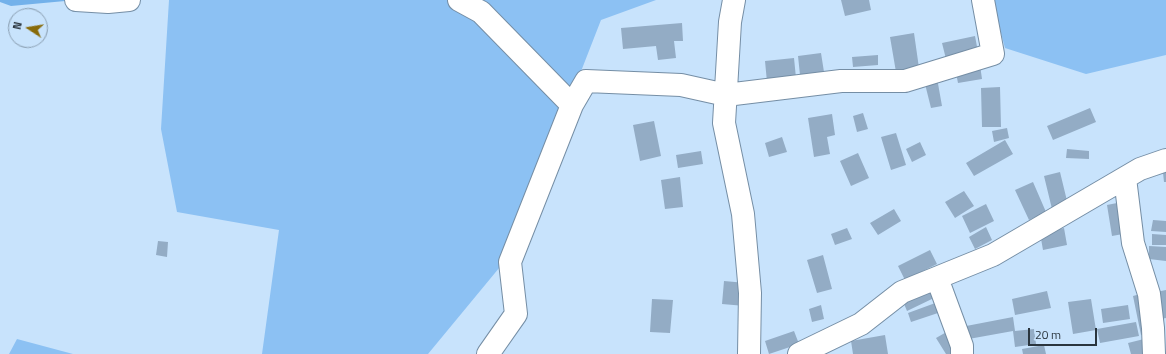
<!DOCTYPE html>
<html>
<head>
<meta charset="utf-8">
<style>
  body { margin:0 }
  #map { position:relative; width:1166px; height:354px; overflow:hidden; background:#c8e3fc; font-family:"Titillium Web",sans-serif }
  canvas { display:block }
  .north { position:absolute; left:8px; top:8px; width:40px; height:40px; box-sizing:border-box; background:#c8e3fc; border:1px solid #899db0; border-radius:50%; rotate:282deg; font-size:11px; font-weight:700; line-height:16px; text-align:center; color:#2a353e }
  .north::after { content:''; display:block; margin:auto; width:14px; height:18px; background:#886b0a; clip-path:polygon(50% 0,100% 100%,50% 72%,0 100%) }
  .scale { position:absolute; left:1028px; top:328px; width:69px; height:18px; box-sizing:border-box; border:2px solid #2a353e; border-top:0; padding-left:5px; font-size:12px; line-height:14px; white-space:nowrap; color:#2a353e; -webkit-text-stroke:3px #c8e3fc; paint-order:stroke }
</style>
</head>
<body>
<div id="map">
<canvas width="1166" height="354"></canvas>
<div class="north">N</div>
<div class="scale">20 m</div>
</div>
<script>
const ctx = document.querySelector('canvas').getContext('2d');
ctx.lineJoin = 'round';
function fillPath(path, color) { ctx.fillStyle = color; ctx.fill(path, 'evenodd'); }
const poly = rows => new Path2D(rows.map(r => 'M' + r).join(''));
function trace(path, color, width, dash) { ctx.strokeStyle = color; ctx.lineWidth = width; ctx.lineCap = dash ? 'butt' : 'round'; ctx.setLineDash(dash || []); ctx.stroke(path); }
fillPath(poly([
  [169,0,656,0,601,20,509,256,428,354,262,354,279,230,177,212,161,129],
  [992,0,1166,0,1166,55,1086,74,1005,48],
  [17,339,73,354,9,354]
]), '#8cc1f3');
fillPath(poly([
  [0,0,76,0,11,6,0,2]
]), '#73b1ea');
fillPath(poly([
  [841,0,869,0,871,10,845,16],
  [682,23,683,41,674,41,676,58,658,60,656,46,623,49,621,28],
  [914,33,919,68,896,72,890,37],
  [975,36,978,52,946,59,942,43],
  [821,53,824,72,800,75,798,56],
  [878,55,878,65,853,67,852,57],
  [794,58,796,78,767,82,765,61],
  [980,65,982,79,958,83,955,68],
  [937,78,942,106,931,108,924,80],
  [1000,87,1001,127,982,127,981,88],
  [1090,108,1096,122,1053,140,1047,126],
  [863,113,868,129,857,132,853,116],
  [832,114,835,135,827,137,830,154,814,157,808,118],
  [654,121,661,156,640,161,633,125],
  [1007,128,1009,138,994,142,992,131],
  [896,133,906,165,891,170,881,137],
  [782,137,787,152,769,157,765,143],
  [1005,140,1013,154,974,176,966,163],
  [920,142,926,155,912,162,906,149],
  [1067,149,1089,151,1089,159,1066,158],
  [701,151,703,164,678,168,676,155],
  [858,153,869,178,851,186,840,161],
  [1162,163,1166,163,1166,182,1164,182],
  [1060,172,1068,205,1052,209,1044,176],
  [680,177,683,207,665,209,661,180],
  [1033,182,1046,212,1029,220,1015,190],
  [964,191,974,206,955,218,945,202],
  [1117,203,1123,234,1112,236,1107,205],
  [986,204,994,221,970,233,962,216],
  [894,209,901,221,878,235,870,223],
  [1153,220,1166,221,1166,232,1151,231],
  [986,227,992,240,975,249,969,237],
  [847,228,852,239,835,245,831,234],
  [1064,228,1067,245,1043,250,1040,233],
  [1152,234,1166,235,1166,245,1152,245],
  [158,241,168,242,167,257,156,255],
  [1149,246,1166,247,1166,261,1149,259],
  [930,250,937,264,905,280,898,266],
  [823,255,832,289,817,293,807,260],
  [724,281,746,283,745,306,722,304],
  [931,285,936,297,907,311,902,299],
  [1166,290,1166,318,1161,319,1156,292],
  [1047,291,1051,308,1015,315,1012,299],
  [1144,293,1152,332,1141,335,1133,296],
  [652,299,673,300,670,333,650,332],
  [1091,299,1096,330,1073,334,1068,302],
  [938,302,941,312,911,322,908,313],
  [821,305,824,319,812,322,809,309],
  [1128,305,1130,319,1103,323,1101,309],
  [1013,317,1015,331,1034,329,1036,344,1015,347,1013,331,963,340,961,327],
  [1136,322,1139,336,1100,343,1097,329],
  [950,330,952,354,946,354,936,338],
  [794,331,799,344,769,354,765,341],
  [885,335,888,354,853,354,851,341],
  [1144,339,1147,354,1131,354,1128,343],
  [1044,345,1046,354,1023,354,1022,349]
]), '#93acc5');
const minor = poly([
  [76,0,108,2,129,0],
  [459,0,481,12,572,105],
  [734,0,730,22,724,123,743,214,750,293,749,354],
  [1125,178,1133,243,1149,294,1153,328,1154,354],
  [937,278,962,346,962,354],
  [488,354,516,314,510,262,572,105,586,81,681,85,726,95,841,81,905,81,993,54,983,0],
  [799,354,861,324,902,292,993,255,1140,169,1166,160]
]);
trace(minor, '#758ea5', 24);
trace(minor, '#fff', 22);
</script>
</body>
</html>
